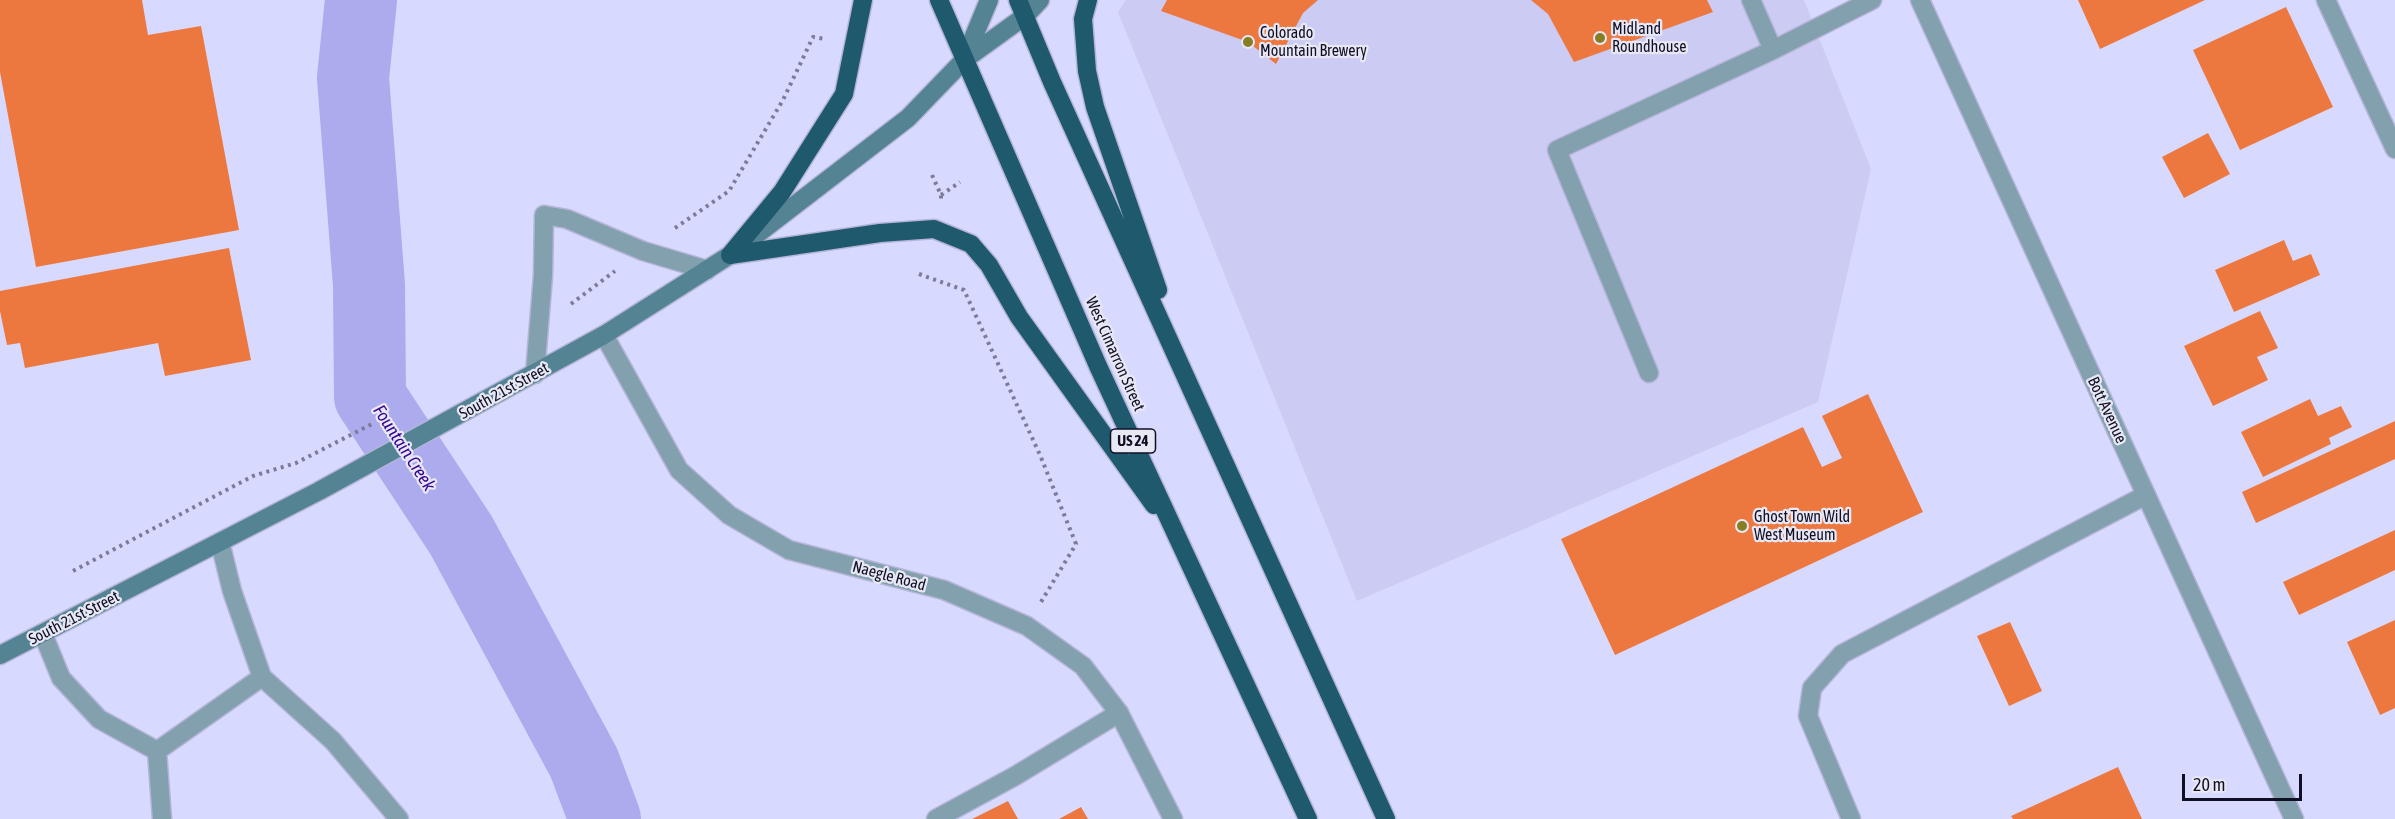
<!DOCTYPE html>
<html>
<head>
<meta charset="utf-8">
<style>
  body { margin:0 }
  #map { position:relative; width:2395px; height:819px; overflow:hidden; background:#d8d9fe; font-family:"Asap Condensed",sans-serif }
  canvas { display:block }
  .scale { position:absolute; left:2182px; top:774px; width:120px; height:27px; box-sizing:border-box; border:3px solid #100f24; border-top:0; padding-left:8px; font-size:18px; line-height:21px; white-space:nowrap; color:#100f24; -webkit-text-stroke:4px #e8e8f5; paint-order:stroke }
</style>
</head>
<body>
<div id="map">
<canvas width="2395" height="819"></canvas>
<div class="scale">20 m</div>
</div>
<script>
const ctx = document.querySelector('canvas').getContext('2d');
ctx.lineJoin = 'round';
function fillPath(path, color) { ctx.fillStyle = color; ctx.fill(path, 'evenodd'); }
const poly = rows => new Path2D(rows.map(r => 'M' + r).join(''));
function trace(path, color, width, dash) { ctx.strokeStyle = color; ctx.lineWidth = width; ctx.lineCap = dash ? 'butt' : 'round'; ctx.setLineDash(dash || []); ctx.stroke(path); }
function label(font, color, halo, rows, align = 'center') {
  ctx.font = font + ' "Asap Condensed",sans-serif'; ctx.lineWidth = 4.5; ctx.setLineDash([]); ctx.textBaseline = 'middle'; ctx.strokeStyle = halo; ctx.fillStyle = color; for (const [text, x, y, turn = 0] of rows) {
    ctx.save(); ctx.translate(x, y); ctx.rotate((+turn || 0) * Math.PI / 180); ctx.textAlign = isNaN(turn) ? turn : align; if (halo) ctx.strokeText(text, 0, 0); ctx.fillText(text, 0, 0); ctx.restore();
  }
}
fillPath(poly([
  [1126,0,1804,0,1871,169,1818,402,1357,601,1118,12]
]), '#cbcbf4');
trace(poly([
  [361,0,353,78,369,285,370,397,461,535,584,763,605,819]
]), '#acabee', 72);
fillPath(poly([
  [0,0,142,0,148,35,201,26,239,230,36,267,0,72],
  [1167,0,1318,0,1303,13,1276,64,1248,42,1161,11],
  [1531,0,1707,0,1713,12,1574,62,1548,14],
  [2078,0,2205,0,2100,49],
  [2286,7,2333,107,2240,150,2193,50],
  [2208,133,2230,174,2184,198,2162,157],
  [2284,240,2293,261,2311,254,2320,275,2234,312,2215,270],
  [229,248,251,360,165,376,158,343,25,368,20,343,7,345,0,311,0,291],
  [2260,311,2278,348,2257,357,2268,380,2213,406,2184,346],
  [1868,394,1923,512,1615,655,1561,539,1803,427,1822,467,1842,458,1822,416],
  [2310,399,2318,416,2341,406,2352,427,2329,438,2331,444,2263,477,2241,432],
  [2395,421,2395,459,2256,523,2242,492],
  [2395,530,2395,570,2299,615,2283,582],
  [2395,620,2395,708,2380,715,2347,642],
  [2010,622,2042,691,2009,706,1977,636],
  [2118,767,2142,819,2013,819,2011,816],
  [1008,801,1018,819,972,819],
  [1081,807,1088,819,1059,819]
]), '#ec7840');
const lane = poly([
  [1751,0,1773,50],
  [2326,0,2395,149],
  [1649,373,1557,150,1773,50,1872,0],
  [535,374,543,275,544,215,567,219,643,251,707,270],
  [43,634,61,678,99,719,157,751,262,677,232,591,220,542],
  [262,677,333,741,399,819],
  [157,751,162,819],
  [936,819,1015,776,1119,713],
  [1851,819,1808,716,1812,688,1842,654,2146,495]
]);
const street = poly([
  [1920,0,2294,819],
  [604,335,679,470,729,515,789,550,944,590,1027,626,1083,666,1119,713,1173,819]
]);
const secondary = poly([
  [964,60,989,0],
  [0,655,319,491,604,335,730,255,908,118,964,60,1025,16,1040,0]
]);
const highway = poly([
  [939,0,1098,366,1308,819],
  [1018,0,1052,82,1386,819],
  [1088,0,1083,19,1087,71,1095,107,1158,290],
  [730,255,880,233,934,229,971,244,989,265,1019,317,1154,505],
  [730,255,782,192,844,94,863,0]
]);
trace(lane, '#b4b5d7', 21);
trace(street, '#b4b5d7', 21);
trace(secondary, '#b4b5d7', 21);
trace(highway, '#b4b5d7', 21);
trace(poly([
  [932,175,941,195,941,199],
  [941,195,960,182],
  [675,228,729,191,783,100,813,37,825,39],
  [919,274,964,290,1040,455,1076,544,1041,602],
  [571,304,615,271],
  [73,571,253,476,296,463,372,424]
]), '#7b7c99', 4, [3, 4.5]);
trace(lane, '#82a0ad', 18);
trace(street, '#82a0ad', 18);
trace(secondary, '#548394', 18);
trace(highway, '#1e596d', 18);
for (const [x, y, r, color] of [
  [1600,38,6,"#867e25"],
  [1248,42,6,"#867e25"],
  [1742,526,6,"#867e25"]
]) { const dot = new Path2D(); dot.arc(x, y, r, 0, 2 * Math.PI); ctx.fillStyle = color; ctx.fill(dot); trace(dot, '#e8e8f5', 2); }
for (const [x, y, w] of [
  [1133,441,45]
]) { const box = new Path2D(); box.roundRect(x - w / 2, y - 12, w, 24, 4.5); ctx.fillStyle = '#e8e8f5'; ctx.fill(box); trace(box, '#100f24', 1.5); }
label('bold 15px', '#100f24', null, [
  ["US 24",1133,441]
]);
label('16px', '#100f24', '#e8e8f5', [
  ["Midland",1612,29],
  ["Roundhouse",1612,47],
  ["Colorado",1260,33],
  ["Mountain Brewery",1260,51],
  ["Ghost Town Wild",1754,517],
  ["West Museum",1754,535]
], 'left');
label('16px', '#100f24', '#e8e8f5', [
  ["West Cimarron Street",1115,354,66],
  ["South 21st Street",504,391,-29],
  ["Bott Avenue",2107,410,65],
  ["Naegle Road",889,576,15],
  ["South 21st Street",74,618,-27]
]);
label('italic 18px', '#350691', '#e8e8f5', [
  ["Fountain Creek",404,448,57]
]);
</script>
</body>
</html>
